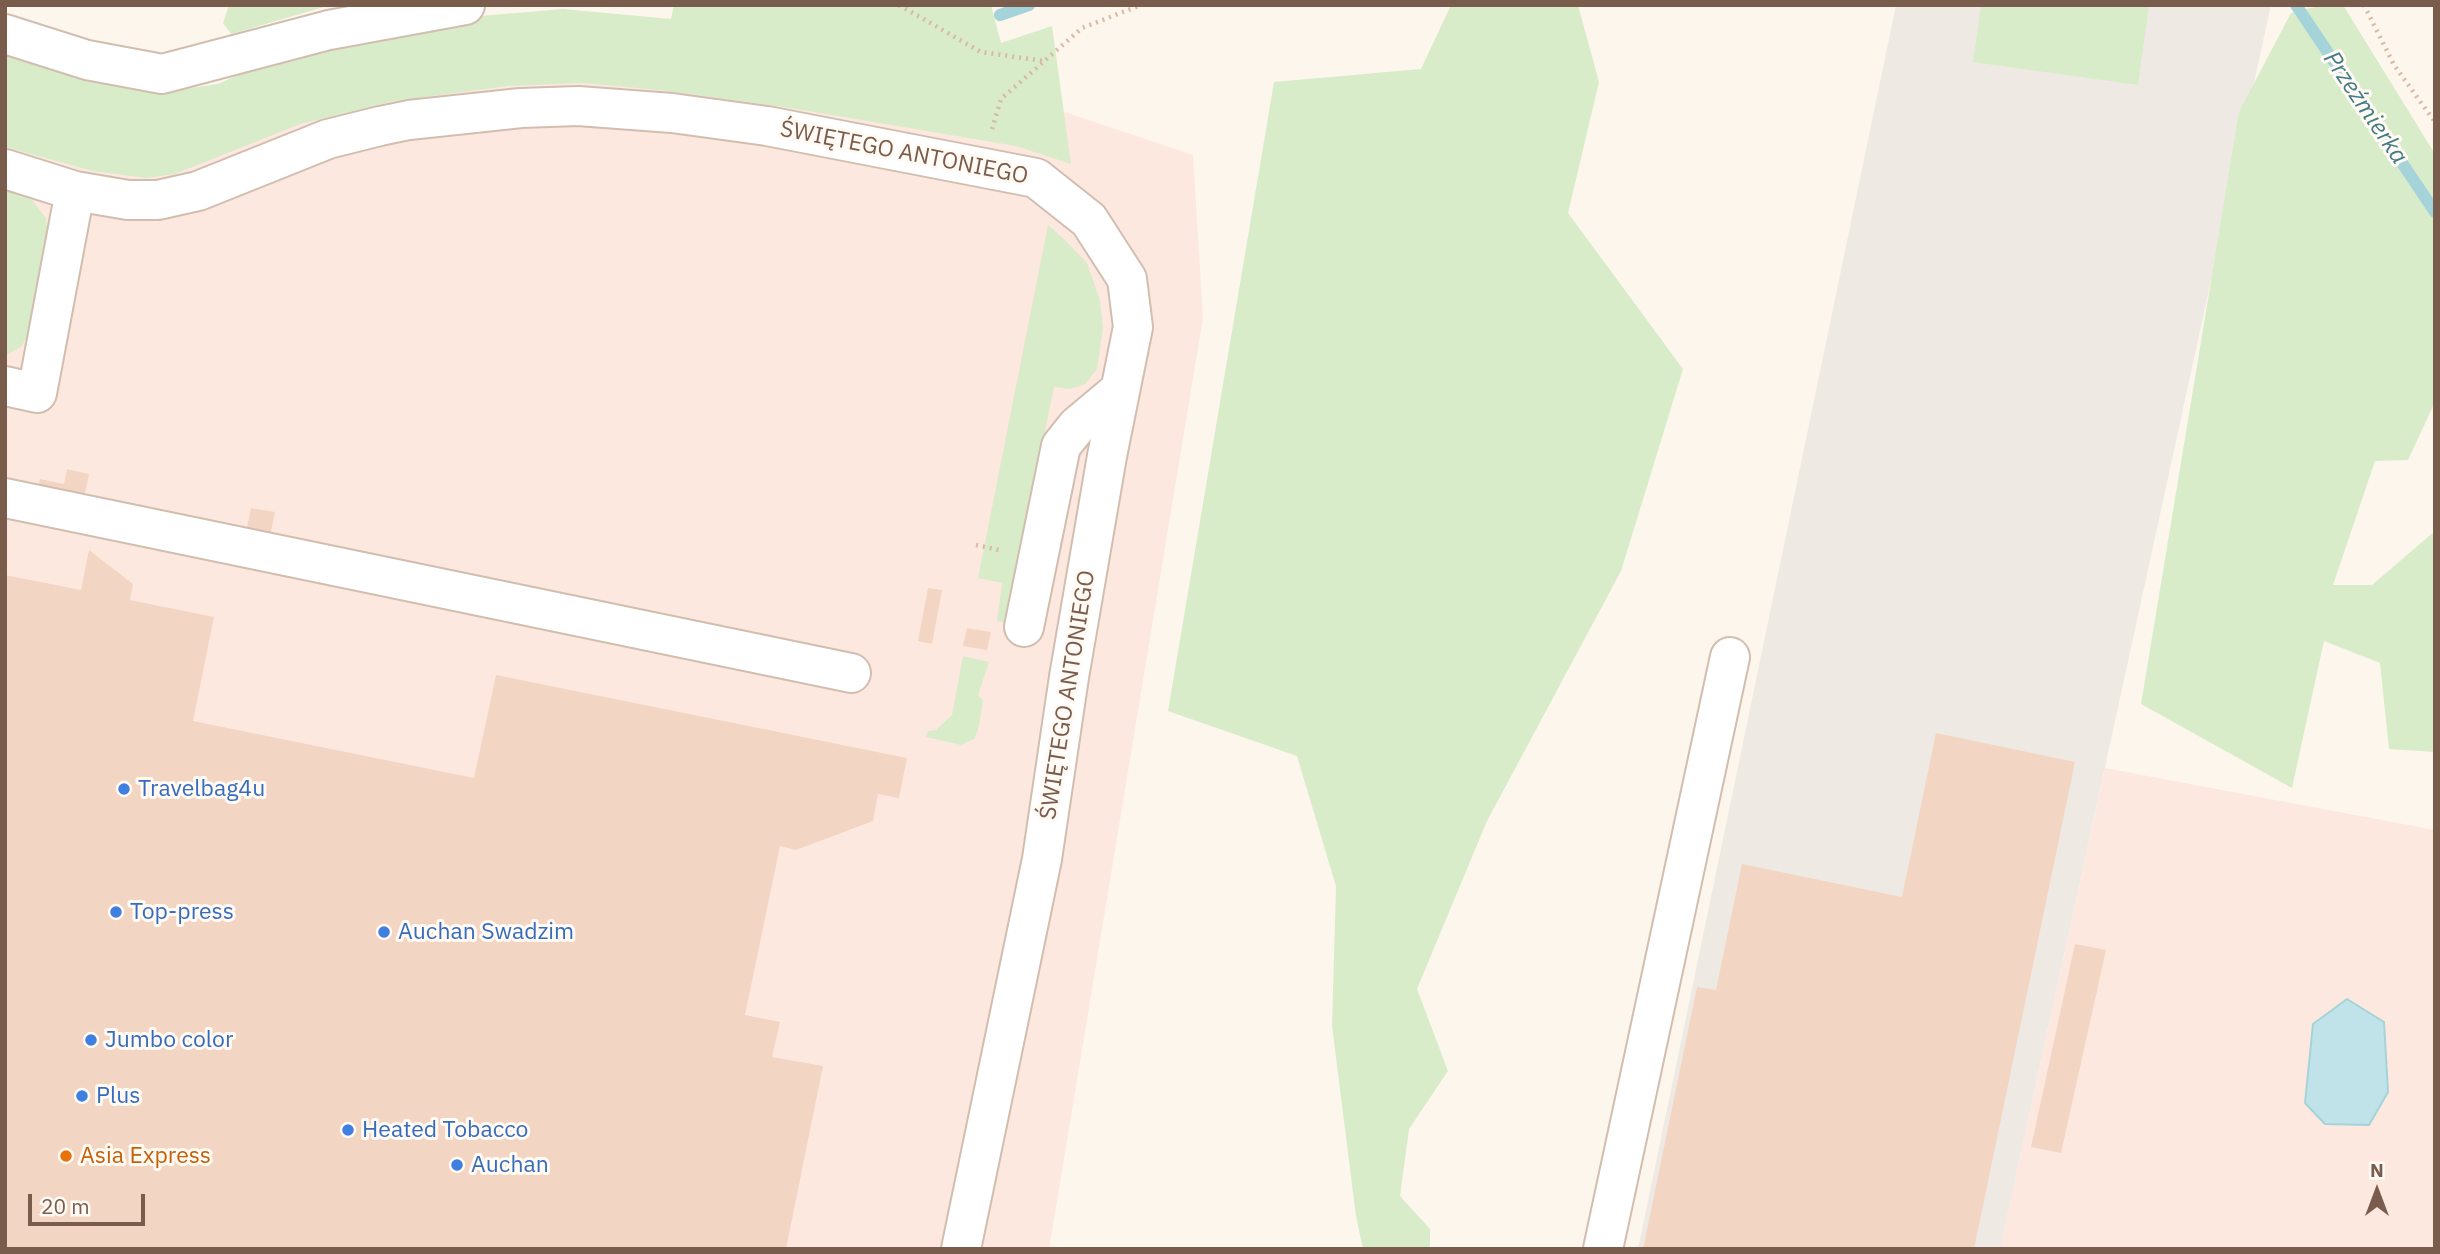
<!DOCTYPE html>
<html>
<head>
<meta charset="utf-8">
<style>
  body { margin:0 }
  #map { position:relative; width:2440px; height:1254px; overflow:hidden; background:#fdf6ec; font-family:"IBM Plex Sans",sans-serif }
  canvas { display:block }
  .frame { position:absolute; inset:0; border:7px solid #7a5c4d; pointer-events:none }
  .north { position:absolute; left:2342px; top:1156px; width:70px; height:70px; -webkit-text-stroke:5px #fffaf3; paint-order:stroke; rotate:0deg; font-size:19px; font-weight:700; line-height:28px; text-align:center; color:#7a5c4d }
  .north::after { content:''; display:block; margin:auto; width:24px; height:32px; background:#7a5c4d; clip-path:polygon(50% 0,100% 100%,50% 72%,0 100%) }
  .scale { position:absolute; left:28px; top:1194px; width:117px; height:32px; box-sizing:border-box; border:4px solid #7a5c4d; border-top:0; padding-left:9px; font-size:21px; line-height:24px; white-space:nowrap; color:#7a5c4d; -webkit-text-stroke:5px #fffaf3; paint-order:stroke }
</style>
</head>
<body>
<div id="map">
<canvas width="2440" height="1254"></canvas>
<div class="frame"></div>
<div class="north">N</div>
<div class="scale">20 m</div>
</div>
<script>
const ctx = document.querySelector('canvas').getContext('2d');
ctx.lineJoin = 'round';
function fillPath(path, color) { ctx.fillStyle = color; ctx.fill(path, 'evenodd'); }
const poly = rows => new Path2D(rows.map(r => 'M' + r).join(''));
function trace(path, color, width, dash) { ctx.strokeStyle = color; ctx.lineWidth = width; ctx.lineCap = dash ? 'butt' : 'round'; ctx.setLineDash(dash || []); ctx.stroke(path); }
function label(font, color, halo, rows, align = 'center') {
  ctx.font = font + ' "IBM Plex Sans",sans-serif'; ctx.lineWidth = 6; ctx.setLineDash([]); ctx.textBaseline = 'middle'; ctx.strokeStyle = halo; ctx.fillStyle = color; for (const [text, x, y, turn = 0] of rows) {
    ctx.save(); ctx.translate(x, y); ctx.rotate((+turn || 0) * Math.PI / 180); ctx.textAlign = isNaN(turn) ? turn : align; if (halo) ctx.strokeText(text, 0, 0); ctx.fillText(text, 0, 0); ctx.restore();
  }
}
fillPath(poly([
  [359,56,948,73,1193,155,1203,318,1049,1249,5,1249,5,99,88,124],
  [2105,768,2435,830,2435,1249,2000,1249]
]), '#fde8e0');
fillPath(poly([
  [1896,5,2271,5,2000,1249,1638,1249]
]), '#efe9e4');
fillPath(poly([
  [229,5,331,5,231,34,223,23],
  [674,5,991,5,1001,43,1052,26,1071,164,1016,146,784,107,660,90,581,83,508,86,394,101,300,124,175,174,146,178,93,171,5,147,5,56,105,84,156,93,218,84,273,59,480,16,563,9,671,19],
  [1451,5,1578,5,1599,82,1568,213,1683,369,1621,571,1487,821,1417,989,1448,1071,1409,1129,1400,1196,1430,1229,1430,1249,1363,1249,1356,1216,1332,1026,1336,886,1297,756,1168,711,1274,82,1421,69],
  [1981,5,2149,5,2138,85,1973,62],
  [2323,5,2343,5,2435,154,2435,402,2408,460,2375,461,2333,585,2372,585,2435,531,2435,752,2389,749,2380,663,2324,641,2292,788,2141,704,2239,112,2291,13],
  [5,190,32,200,46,218,47,228,29,332,22,346,5,356],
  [1048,225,1064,239,1087,263,1100,300,1103,328,1097,369,1085,384,1070,389,1054,387,1006,623,997,621,1002,583,978,578],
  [963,656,989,662,978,695,983,701,978,730,974,739,961,745,926,737,928,731,936,730,952,715]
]), '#d8ecc9');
const water = poly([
  [2347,999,2384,1022,2388,1092,2369,1125,2325,1124,2305,1103,2313,1024,2347,999]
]);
fillPath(water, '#bfe3e8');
trace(water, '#a5d3da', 2);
trace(poly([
  [2296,5,2435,212],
  [1000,15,1029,5]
]), '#a5d3da', 12);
fillPath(poly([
  [67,469,89,474,83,503,37,493,40,479,64,484],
  [251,508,275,512,269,541,245,537],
  [89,550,133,584,130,600,214,617,193,721,474,778,496,675,907,758,899,798,878,794,873,821,796,850,780,846,745,1015,780,1022,772,1057,823,1066,786,1249,5,1249,5,575,81,590],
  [928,588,942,590,932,644,918,641],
  [967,628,991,632,987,650,963,646],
  [1936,733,2075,762,1974,1249,1643,1249,1697,987,1716,990,1742,864,1902,897],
  [2075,944,2106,950,2061,1153,2031,1147]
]), '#f3d5c3');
const minor = poly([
  [5,34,87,60,162,74,329,30,465,5],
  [5,169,75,191,128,200,158,200,198,191,328,139,380,126,409,120,521,108,578,106,672,113,767,126,1036,178,1089,220,1127,279,1133,327,1107,456,1069,677,1042,859,961,1249],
  [5,386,37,393,75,191],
  [5,498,851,673],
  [1024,627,1061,446,1077,426,1120,390],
  [1603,1249,1730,657]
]);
trace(minor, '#d1beb0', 42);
trace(poly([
  [899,5,981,52,1044,61],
  [2364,5,2394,65,2435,122],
  [992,129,1001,99,1082,28,1141,5],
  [976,545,999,550]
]), '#d9b8a5', 4.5, [2, 5]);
trace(minor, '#fff', 38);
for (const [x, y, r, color] of [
  [124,789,7,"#3f7fe0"],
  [116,912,7,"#3f7fe0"],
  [384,932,7,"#3f7fe0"],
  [91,1040,7,"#3f7fe0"],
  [82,1096,7,"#3f7fe0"],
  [348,1130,7,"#3f7fe0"],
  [66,1156,7,"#e8710a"],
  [457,1165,7,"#3f7fe0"]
]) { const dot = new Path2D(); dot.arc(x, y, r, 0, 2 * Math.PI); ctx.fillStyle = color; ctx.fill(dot); trace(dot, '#fffaf3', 2.5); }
label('23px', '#7a5c4d', '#fffaf3', [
  ["ŚWIĘTEGO ANTONIEGO",904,153,11],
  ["ŚWIĘTEGO ANTONIEGO",1068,695,-81]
]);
label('23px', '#366cbe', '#fffaf3', [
  ["Travelbag4u",138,789],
  ["Top-press",130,912],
  ["Auchan Swadzim",398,932],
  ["Jumbo color",105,1040],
  ["Plus",96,1096],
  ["Heated Tobacco",362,1130],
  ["Auchan",471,1165]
], 'left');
label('23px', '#c56008', '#fffaf3', [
  ["Asia Express",80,1156]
], 'left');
label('italic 24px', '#437c86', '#fffaf3', [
  ["Przeźmierka",2365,108,56]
]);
</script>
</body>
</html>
